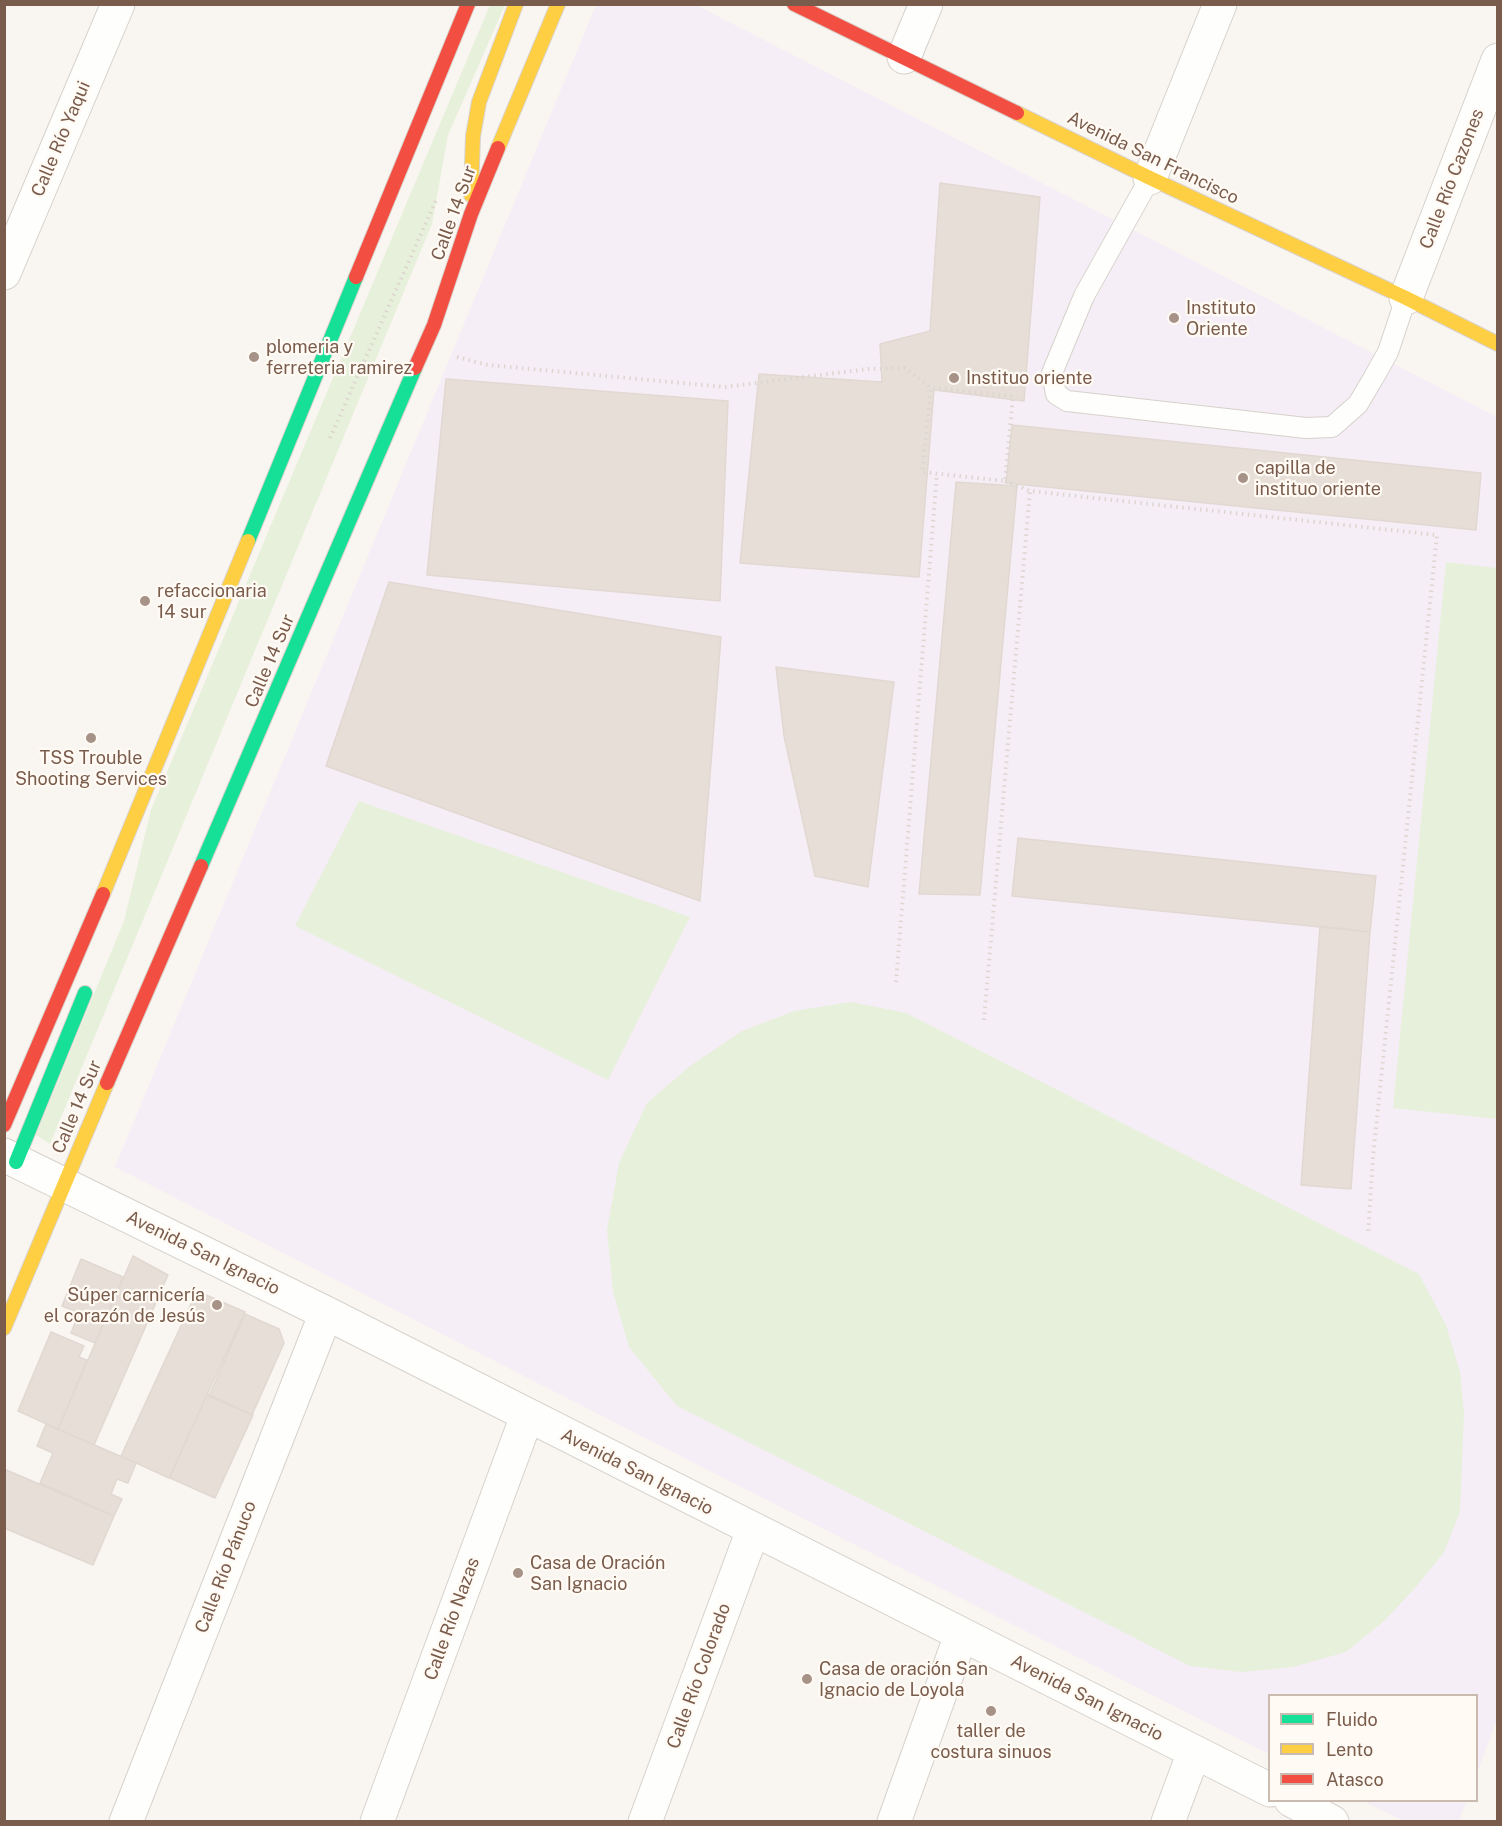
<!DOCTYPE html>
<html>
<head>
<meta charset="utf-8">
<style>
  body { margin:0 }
  #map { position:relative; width:1502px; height:1826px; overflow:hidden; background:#f9f5f0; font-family:"Public Sans",sans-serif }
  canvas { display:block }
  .frame { position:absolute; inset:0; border:6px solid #7a5c4d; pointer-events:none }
  .legend { position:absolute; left:1268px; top:1694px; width:210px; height:108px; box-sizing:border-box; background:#fffaf3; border:2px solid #cabbb1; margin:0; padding:8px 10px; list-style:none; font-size:18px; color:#7a5c4d }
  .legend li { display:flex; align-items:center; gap:12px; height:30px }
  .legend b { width:30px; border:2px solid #cabbb1 }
</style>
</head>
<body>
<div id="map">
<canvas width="1502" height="1826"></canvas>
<div class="frame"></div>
<ul class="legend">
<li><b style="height:8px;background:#16e098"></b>Fluido</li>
<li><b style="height:8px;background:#ffcf43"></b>Lento</li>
<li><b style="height:8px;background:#f24e42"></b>Atasco</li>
</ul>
</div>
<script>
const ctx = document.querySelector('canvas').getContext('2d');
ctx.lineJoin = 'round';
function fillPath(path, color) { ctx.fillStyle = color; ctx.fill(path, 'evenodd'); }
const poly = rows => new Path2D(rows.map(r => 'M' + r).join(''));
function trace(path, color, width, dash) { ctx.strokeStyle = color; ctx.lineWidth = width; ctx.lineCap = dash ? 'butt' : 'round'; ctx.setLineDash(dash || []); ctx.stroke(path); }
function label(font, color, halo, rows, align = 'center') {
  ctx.font = font + ' "Public Sans",sans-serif'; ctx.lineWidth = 4.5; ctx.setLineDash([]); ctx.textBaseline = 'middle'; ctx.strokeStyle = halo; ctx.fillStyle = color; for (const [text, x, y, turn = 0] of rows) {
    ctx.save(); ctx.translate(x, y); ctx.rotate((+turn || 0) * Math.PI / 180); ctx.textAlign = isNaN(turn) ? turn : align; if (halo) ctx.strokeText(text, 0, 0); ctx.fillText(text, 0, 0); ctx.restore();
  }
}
fillPath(poly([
  [596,5,696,5,1497,417,1498,1717,1477,1773,1476,1696,1270,1696,1269,1754,792,1513,115,1167],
  [1363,1801,1466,1801,1459,1822,1404,1821]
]), '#f6eef6');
fillPath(poly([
  [490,5,505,5,448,135,432,224,50,1144,36,1135,124,921,151,810],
  [1446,562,1497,568,1497,1119,1393,1108],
  [359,801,690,917,608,1080,295,926],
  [851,1002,906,1013,1419,1274,1446,1325,1460,1372,1464,1413,1460,1512,1444,1552,1415,1588,1384,1621,1346,1652,1293,1667,1242,1672,1190,1666,677,1406,629,1347,613,1292,607,1230,619,1163,647,1103,690,1066,742,1031,794,1011]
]), '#e7f0db');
const building = poly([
  [940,183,1040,197,1024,401,934,390,919,577,740,563,759,374,882,382,880,344,930,331,940,183],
  [446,379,728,401,720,601,427,575,446,379],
  [1012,425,1481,473,1476,530,1006,483,1012,425],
  [956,482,1017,486,980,895,919,894,956,482],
  [389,582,721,637,700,901,326,766,389,582],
  [776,667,894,682,868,887,815,876,784,736,776,667],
  [1018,838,1376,876,1370,932,1012,896,1018,838],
  [1320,926,1370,932,1351,1189,1301,1185,1320,926],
  [133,1256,168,1275,94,1445,58,1429,133,1256],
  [81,1259,123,1277,95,1343,71,1333,79,1313,62,1306,81,1259],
  [197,1291,245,1312,169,1478,121,1456,197,1291],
  [245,1314,279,1329,284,1343,252,1415,209,1396,245,1314],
  [51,1332,84,1346,79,1357,87,1360,58,1429,18,1411,51,1332],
  [207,1394,253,1415,215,1498,170,1478,207,1394],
  [46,1424,136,1463,128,1483,117,1479,111,1494,122,1499,114,1516,40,1483,53,1453,37,1446,46,1424],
  [4,1469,114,1516,93,1565,4,1528,4,1469]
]);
fillPath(building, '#e6ded7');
trace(building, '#e2d8d2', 1.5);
const lane = poly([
  [1150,178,1084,296,1052,373,1056,394,1067,401,1306,428,1332,427,1358,404,1374,377,1388,352,1406,298]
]);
const street = poly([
  [904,57,926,4],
  [1150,178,1220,4],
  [4,273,118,4],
  [1406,298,1498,60],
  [4,1155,326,1313,1270,1790],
  [1291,1800,1332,1822],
  [126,1822,326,1313],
  [377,1822,527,1416],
  [645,1822,753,1530],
  [894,1822,961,1635],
  [1168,1822,1194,1752]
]);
const fast = poly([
  [248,541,356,277],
  [201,866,415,368],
  [16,1162,85,993]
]);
const slow = poly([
  [1017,113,1150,178,1406,298,1498,344],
  [498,148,558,4],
  [471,195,473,136,479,102,516,4],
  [103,894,248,541],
  [4,1328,107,1083]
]);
const jam = poly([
  [794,4,1017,113],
  [356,277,468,4],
  [415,368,434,325,471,214,498,148],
  [107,1083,201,866],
  [4,1125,103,894]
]);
trace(lane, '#d7d1cb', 22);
trace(street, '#d7d1cb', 35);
trace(fast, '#d9d2cb', 16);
trace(slow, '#d9d2cb', 16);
trace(jam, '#d9d2cb', 16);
trace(poly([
  [457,357,488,365,725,387,868,369,905,368,931,388,1013,396,1005,481,922,472,931,388],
  [330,438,437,198],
  [1005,481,1030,491,1437,535,1373,1157,1368,1234],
  [896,982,937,474],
  [984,1020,1030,491]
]), '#dcd5d0', 4, [1.5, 4.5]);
trace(lane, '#fefefd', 20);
trace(street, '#fefefd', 33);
trace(fast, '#16e098', 14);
trace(slow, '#ffcf43', 14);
trace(jam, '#f24e42', 14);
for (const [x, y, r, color] of [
  [1174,318,6,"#a69286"],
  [254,357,6,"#a69286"],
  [954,378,6,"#a69286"],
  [1243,478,6,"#a69286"],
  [145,601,6,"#a69286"],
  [91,738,6,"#a69286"],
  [217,1305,6,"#a69286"],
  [518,1573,6,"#a69286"],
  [807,1679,6,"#a69286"],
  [991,1711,6,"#a69286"]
]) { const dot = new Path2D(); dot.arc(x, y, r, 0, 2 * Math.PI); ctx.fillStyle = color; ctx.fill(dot); trace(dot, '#fffaf3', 2); }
label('18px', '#7a5c4d', '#fffaf3', [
  ["Calle Río Yaqui",61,139,-67],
  ["Avenida San Francisco",1153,158,26],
  ["Calle Río Cazones",1452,179,-69],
  ["Calle 14 Sur",454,213,-70],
  ["Calle 14 Sur",270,661,-67],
  ["Calle 14 Sur",77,1107,-67],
  ["Avenida San Ignacio",203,1253,26],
  ["Avenida San Ignacio",637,1472,27],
  ["Calle Río Pánuco",226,1567,-69],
  ["Calle Río Nazas",452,1619,-70],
  ["Calle Río Colorado",699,1676,-70],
  ["Avenida San Ignacio",1087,1698,27]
]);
label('18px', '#7a5c4d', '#fffaf3', [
  ["Instituto",1186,308],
  ["Oriente",1186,329],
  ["plomeria y",266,347],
  ["ferreteria ramirez",266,368],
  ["Instituo oriente",966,378],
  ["capilla de",1255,468],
  ["instituo oriente",1255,489],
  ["refaccionaria",157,591],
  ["14 sur",157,612],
  ["TSS Trouble",91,758,"center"],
  ["Shooting Services",91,779,"center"],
  ["Súper carnicería",205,1295,"right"],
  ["el corazón de Jesús",205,1316,"right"],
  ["Casa de Oración",530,1563],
  ["San Ignacio",530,1584],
  ["Casa de oración San",819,1669],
  ["Ignacio de Loyola",819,1690],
  ["taller de",991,1731,"center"],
  ["costura sinuos",991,1752,"center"]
], 'left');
</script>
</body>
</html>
